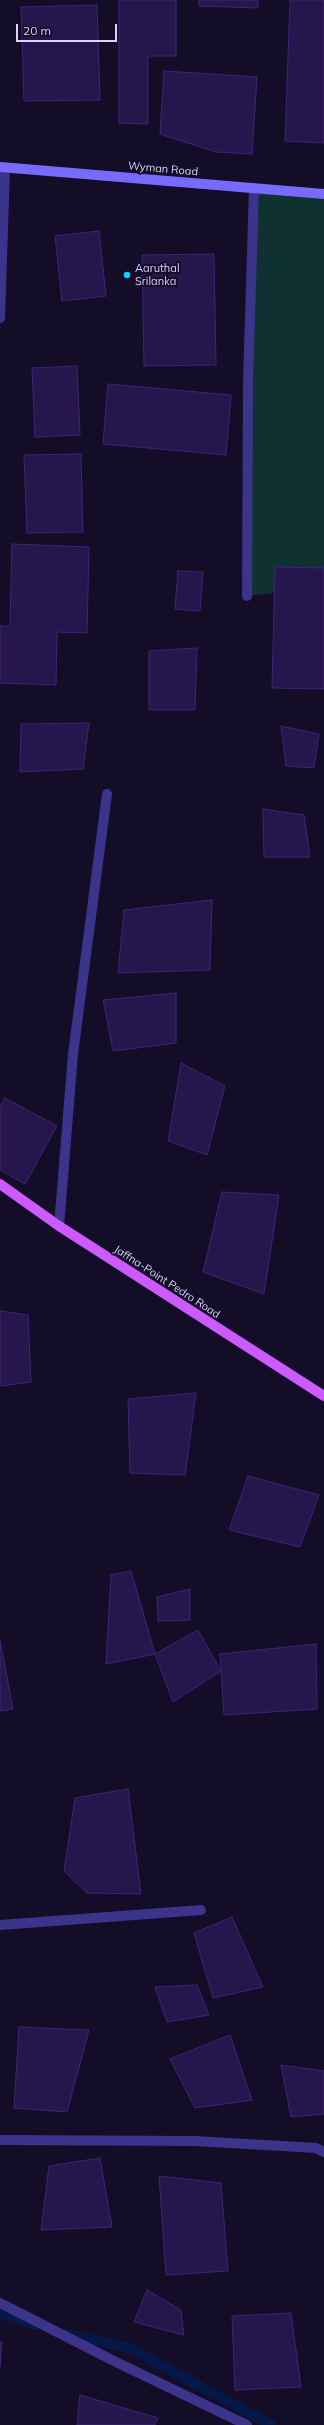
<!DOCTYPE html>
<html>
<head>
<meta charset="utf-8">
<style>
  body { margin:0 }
  #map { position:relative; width:324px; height:2425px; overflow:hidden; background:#130d28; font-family:Mulish,sans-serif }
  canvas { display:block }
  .scale { position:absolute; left:16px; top:24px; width:101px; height:18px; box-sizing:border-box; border:2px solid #dbd3ff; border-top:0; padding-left:5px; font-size:12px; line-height:14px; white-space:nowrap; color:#dbd3ff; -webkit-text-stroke:3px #130d28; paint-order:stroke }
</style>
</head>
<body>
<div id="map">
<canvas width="324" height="2425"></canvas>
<div class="scale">20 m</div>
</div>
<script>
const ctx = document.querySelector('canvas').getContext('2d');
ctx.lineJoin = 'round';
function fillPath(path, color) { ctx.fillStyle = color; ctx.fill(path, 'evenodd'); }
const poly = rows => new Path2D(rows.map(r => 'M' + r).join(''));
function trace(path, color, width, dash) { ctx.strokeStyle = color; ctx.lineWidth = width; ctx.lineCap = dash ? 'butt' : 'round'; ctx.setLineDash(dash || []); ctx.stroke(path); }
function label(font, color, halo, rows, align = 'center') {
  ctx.font = font + ' Mulish,sans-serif'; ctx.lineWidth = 4; ctx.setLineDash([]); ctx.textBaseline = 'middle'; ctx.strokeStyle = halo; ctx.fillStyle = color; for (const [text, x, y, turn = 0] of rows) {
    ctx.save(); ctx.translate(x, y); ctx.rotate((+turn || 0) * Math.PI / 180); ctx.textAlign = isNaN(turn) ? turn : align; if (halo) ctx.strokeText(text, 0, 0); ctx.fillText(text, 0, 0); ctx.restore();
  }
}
fillPath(poly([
  [254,189,324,194,324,587,247,596]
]), '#0f3132');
trace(poly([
  [0,2313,36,2325],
  [64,2334,130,2348,271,2425]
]), '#051949', 10);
const building = poly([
  [119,0,176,0,176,56,148,56,148,124,119,123,119,0],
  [199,0,258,0,258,8,199,6,199,0],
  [290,0,324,0,324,143,285,141,290,0],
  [97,5,100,100,24,101,21,7,97,5],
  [164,71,257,77,252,154,216,152,160,134,164,71],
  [99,231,106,296,62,301,55,236,99,231],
  [214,254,216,365,144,366,142,255,214,254],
  [77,366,80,435,35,437,32,368,77,366],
  [108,384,231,395,226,455,103,444,108,384],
  [81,454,83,532,27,533,24,455,81,454],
  [12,544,89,547,87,633,57,632,56,685,0,683,0,626,10,626,12,544],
  [275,567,324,568,324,689,272,688,275,567],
  [178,571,203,572,200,611,175,609,178,571],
  [197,648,195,710,149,710,149,651,197,648],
  [89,723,83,769,20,772,21,724,89,723],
  [281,726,319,734,314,768,286,766,281,726],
  [263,809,304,815,310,857,264,857,263,809],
  [212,900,210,970,118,973,124,910,212,900],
  [176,993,176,1043,113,1051,103,1000,176,993],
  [181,1063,225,1086,207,1155,168,1141,181,1063],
  [5,1098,57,1126,25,1184,0,1170,0,1107,5,1098],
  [222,1192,279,1195,264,1294,203,1272,222,1192],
  [0,1311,28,1315,31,1382,0,1386,0,1311],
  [196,1393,185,1475,130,1473,128,1399,196,1393],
  [248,1476,319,1495,300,1547,229,1530,248,1476],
  [131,1571,155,1654,106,1664,111,1575,131,1571],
  [190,1589,190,1620,158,1621,157,1597,190,1589],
  [198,1630,221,1671,173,1702,155,1654,198,1630],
  [0,1640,13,1709,0,1711,0,1640],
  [316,1644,317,1709,224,1715,220,1654,316,1644],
  [128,1789,141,1894,87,1893,64,1871,75,1798,128,1789],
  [232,1917,263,1987,213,1998,194,1933,232,1917],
  [197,1985,209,2015,167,2022,155,1987,197,1985],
  [19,2027,89,2030,67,2112,14,2108,19,2027],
  [230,2035,252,2100,195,2108,170,2059,230,2035],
  [281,2065,324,2071,324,2114,291,2117,281,2065],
  [100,2158,112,2227,41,2230,49,2166,100,2158],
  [159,2176,221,2183,228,2271,166,2275,159,2176],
  [147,2290,181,2310,184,2335,134,2322,147,2290],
  [291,2313,301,2387,235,2390,232,2316,291,2313],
  [0,2342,2,2342,0,2367,0,2342],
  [80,2395,158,2418,155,2425,77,2425,80,2395]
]);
fillPath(building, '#25174b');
trace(building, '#3c2679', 1);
trace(poly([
  [0,318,5,168],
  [247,596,248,381,254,189],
  [59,1226,73,1054,107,794],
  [0,1925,201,1910],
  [0,2140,195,2141,316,2148,324,2152],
  [0,2303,116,2362,247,2425]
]), '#3c338b', 10);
trace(poly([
  [0,167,324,194]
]), '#786aff', 10);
trace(poly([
  [0,1184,59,1226,324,1396]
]), '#cc5aff', 10);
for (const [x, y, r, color] of [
  [127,275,4,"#00d5fe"]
]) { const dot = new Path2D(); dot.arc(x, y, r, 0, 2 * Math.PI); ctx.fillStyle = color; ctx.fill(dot); trace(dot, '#130d28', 1.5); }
label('11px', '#dbd3ff', '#130d28', [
  ["Wyman Road",163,169,5],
  ["Jaffna-Point Pedro Road",167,1282,33]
]);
label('11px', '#dbd3ff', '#130d28', [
  ["Aaruthal",135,269],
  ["Srilanka",135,282]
], 'left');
</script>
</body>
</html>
